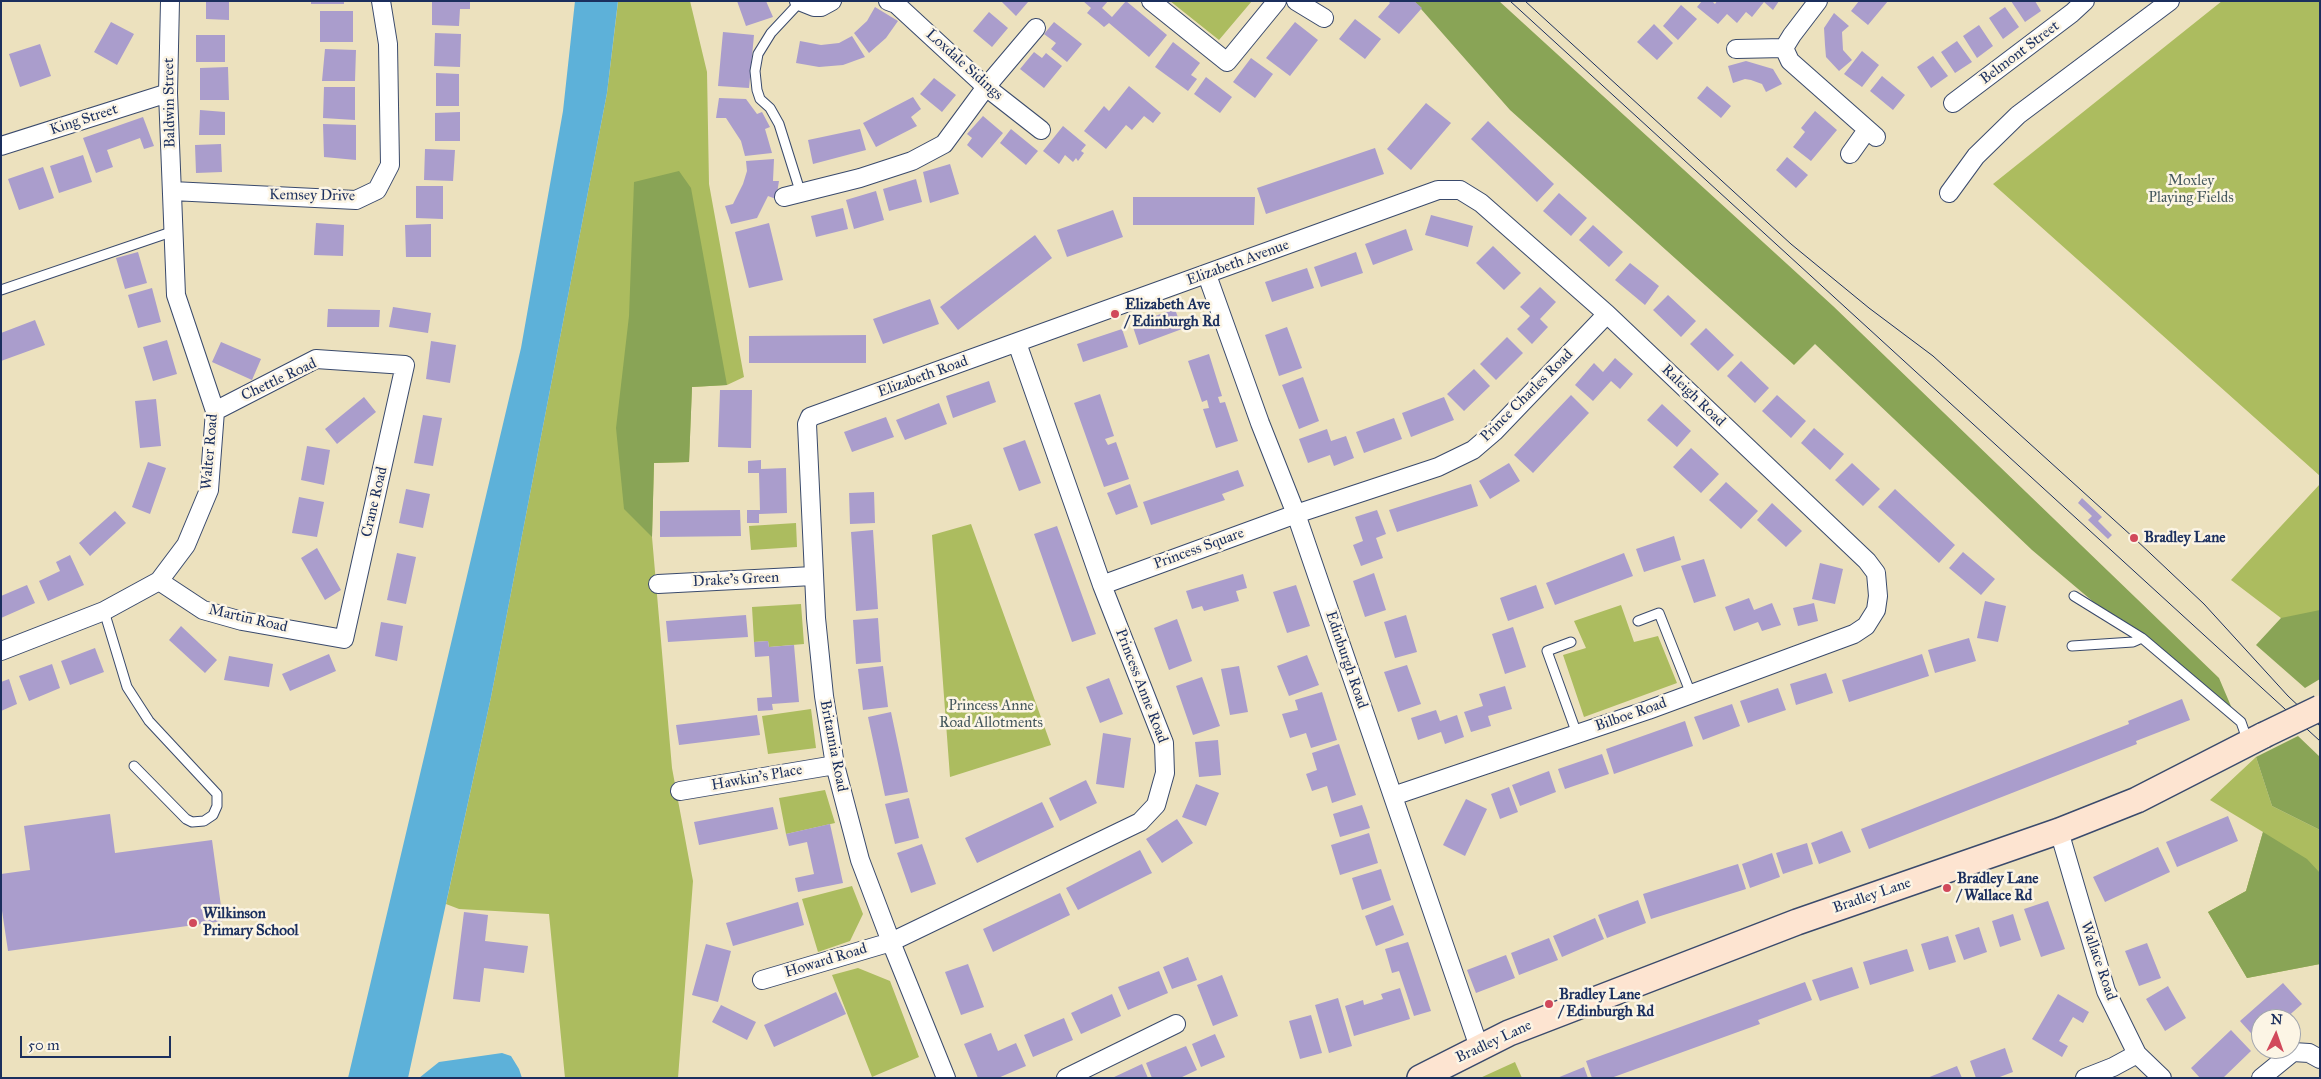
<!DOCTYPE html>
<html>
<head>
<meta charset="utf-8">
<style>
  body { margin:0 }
  #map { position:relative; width:2321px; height:1079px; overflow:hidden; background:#ece1be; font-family:"IM FELL Great Primer",serif }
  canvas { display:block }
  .frame { position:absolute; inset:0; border:2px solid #1b2f5e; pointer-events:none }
  .north { position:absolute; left:2251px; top:1009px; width:50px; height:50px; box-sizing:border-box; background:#fcf5e5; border:1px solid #a2a6af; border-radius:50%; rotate:3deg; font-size:14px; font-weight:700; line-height:20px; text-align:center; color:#1b2f5e }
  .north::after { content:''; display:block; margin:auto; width:18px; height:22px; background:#d1495b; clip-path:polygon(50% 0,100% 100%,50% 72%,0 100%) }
  .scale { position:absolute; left:20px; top:1036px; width:151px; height:22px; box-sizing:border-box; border:2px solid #1b2f5e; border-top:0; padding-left:6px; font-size:15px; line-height:18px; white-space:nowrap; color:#1b2f5e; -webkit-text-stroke:4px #fcf5e5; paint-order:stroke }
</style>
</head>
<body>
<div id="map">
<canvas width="2321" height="1079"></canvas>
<div class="frame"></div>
<div class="north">N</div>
<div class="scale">50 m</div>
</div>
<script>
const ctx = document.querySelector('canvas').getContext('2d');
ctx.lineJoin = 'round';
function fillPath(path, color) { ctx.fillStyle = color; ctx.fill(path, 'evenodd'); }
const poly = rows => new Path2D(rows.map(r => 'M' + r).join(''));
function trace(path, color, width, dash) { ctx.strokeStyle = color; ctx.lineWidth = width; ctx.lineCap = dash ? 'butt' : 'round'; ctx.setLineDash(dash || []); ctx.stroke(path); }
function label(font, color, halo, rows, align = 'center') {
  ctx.font = font + ' "IM FELL Great Primer",serif'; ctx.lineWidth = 5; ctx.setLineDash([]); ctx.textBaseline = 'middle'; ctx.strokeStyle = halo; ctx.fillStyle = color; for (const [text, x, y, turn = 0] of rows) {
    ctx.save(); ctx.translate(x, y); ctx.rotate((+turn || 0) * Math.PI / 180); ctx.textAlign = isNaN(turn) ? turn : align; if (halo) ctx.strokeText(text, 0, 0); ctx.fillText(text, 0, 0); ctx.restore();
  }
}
fillPath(poly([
  [690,1,707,72,709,184,744,377,727,385,692,387,689,462,654,463,652,537,672,768,693,881,678,1078,565,1078,549,914,459,909,446,904,491,697,607,93,618,2],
  [1170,1,1252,1,1219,40],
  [2222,1,2320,1,2320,476,1993,184],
  [2320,484,2320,647,2319,647,2231,580],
  [796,523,797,547,751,550,749,526],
  [971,524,1051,745,950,777,932,535],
  [801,604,804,644,769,647,768,641,754,642,752,607],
  [1621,605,1634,642,1658,636,1677,683,1584,717,1563,655,1586,648,1574,621],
  [811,709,816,748,768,754,762,716],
  [2256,757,2272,806,2320,830,2320,964,2247,978,2208,912,2246,891,2263,832,2210,800],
  [825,790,835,823,786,834,779,798],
  [852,886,863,914,850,941,818,952,802,899],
  [858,968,890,981,919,1057,872,1077,832,975],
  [1515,1062,1522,1078,1480,1078]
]), '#acbc5f');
fillPath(poly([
  [1414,1,1499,1,1833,306,2219,678,2239,725,2032,550,1815,344,1794,365,1510,110],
  [679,171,691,188,727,385,692,387,689,462,654,463,652,537,624,509,616,428,629,316,634,182],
  [2320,610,2320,679,2305,688,2256,645,2281,618],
  [2298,736,2320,757,2320,830,2272,806,2256,757],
  [2263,832,2307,859,2320,873,2320,964,2247,978,2208,912,2246,891]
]), '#89a456');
fillPath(poly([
  [575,1,618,1,607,93,491,697,408,1078,348,1078,521,348,563,111],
  [502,1053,511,1056,519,1069,522,1078,419,1078,439,1062]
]), '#5db1d9');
fillPath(poly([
  [206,1,229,1,229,20,206,19],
  [311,1,344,1,344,4,311,4],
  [432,1,470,1,470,9,460,9,459,26,432,25],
  [737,1,766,1,773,17,746,26],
  [1001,1,1027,1,1028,2,1016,16],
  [1083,1,1108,1,1102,8,1112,17,1126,1,1167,35,1149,57,1109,23,1104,27,1097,21,1087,13,1091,8],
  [1388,1,1414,1,1422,8,1399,34,1378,17,1390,3],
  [1702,1,1712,1,1715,4,1717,1,1779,1,1773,10,1764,2,1752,17,1746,12,1737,23,1727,14,1718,24,1697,7],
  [1859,1,1888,1,1868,25,1851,11],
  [2011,1,2035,1,2041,11,2025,22],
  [1681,5,1697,19,1678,40,1663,26],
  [875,7,898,21,886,38,869,53,854,33,867,21],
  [2005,7,2019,27,2003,39,1989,18],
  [320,11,353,11,353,42,320,42],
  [989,12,1008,28,992,47,973,31],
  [1834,13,1849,26,1842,32,1843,50,1852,60,1839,71,1826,57,1825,45,1824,28],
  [1355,19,1381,39,1365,59,1339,39],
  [111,22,134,34,117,65,94,52],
  [1054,22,1082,44,1067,62,1051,49,1056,43,1044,34],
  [1295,22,1318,40,1290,76,1266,58],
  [1654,24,1673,43,1657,60,1637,42],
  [1979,25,1993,46,1977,58,1963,36],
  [723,32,754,35,749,88,718,86],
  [435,33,461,34,460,67,434,66],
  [196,35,225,35,225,62,196,62],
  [852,36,865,57,843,65,819,67,796,63,800,41,821,45,839,43],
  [1957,41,1972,62,1955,73,1941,52],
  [1173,42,1200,63,1191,75,1197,79,1188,91,1155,67],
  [40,44,51,76,20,87,9,54],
  [325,49,356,50,355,81,322,81],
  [1862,51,1879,65,1862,87,1844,74],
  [1034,52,1042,58,1046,53,1062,66,1044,88,1020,69],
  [1933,56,1948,76,1931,88,1917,67],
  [1251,58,1273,74,1255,98,1233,82],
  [1746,61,1773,69,1782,84,1766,92,1762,84,1751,80,1745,79,1733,83,1728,66],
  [228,67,229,100,200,100,200,68],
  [436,73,459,74,459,106,436,106],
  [1882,76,1905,95,1893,110,1870,91],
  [1206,77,1232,97,1220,113,1194,94],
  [934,78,956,95,942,112,920,94],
  [1129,86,1161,113,1153,123,1144,116,1132,130,1126,125,1106,149,1084,131,1104,106,1109,111],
  [1707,86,1731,106,1721,118,1697,98],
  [324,87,355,87,355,120,323,118],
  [913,97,921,109,911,117,917,126,876,147,863,123],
  [719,98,746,99,757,114,762,112,770,127,765,129,772,153,745,156,741,141,726,118,716,118],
  [1426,103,1451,123,1411,170,1387,149],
  [200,110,225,112,225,135,199,135],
  [1815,111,1837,130,1811,161,1793,147,1805,132,1801,128],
  [460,112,460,141,435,141,435,113],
  [983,116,1003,133,982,158,967,145,972,138,967,134],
  [143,117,154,146,144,149,140,138,107,150,113,167,96,173,83,138],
  [1488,121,1554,184,1537,202,1471,139],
  [323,124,356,125,356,160,324,157],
  [1063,126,1086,145,1081,151,1084,153,1078,161,1076,158,1073,162,1065,155,1059,164,1043,151],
  [860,129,866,150,813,164,808,140],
  [1011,129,1038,151,1026,165,1000,143],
  [221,144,222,172,196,173,195,145],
  [1375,148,1384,174,1266,214,1257,188],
  [425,149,455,150,453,181,424,180],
  [83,155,92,182,59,193,50,166],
  [1787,157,1808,175,1796,188,1776,170],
  [774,159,773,181,779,181,776,199,768,196,757,218,731,224,725,206,733,204,743,184,747,171,746,161],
  [950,164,959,194,930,203,923,172],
  [43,167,54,198,19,210,8,179],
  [916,179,922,202,889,211,883,189],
  [416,186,443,186,443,219,416,218],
  [876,191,884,220,854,229,846,200],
  [1559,193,1587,218,1571,236,1543,211],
  [1133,197,1255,197,1254,225,1133,225],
  [843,208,848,229,816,237,811,216],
  [1113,210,1123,237,1067,257,1057,230],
  [1431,215,1473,226,1468,247,1425,235],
  [316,223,344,225,343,256,314,255],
  [769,223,783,280,749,288,735,232],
  [431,224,431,257,406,257,405,225],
  [1593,225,1623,252,1609,267,1579,240],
  [1406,229,1413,250,1373,265,1365,244],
  [1035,235,1052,258,958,330,940,307],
  [1493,246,1521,273,1504,290,1476,263],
  [138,252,147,283,125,289,116,258],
  [1356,252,1363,273,1321,287,1314,267],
  [1630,263,1659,286,1645,305,1615,280],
  [1307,268,1314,288,1272,302,1265,282],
  [1540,287,1556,302,1540,319,1548,327,1532,344,1517,329,1530,316,1520,307],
  [152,288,161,322,138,328,128,295],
  [1668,295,1696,321,1681,337,1653,310],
  [930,299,939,324,883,344,873,319],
  [393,307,431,313,428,333,389,327],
  [328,309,380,310,379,327,327,327],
  [1175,309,1182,329,1139,345,1132,324],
  [35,320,45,345,1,361,1,333],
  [1287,327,1302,368,1279,376,1265,335],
  [1706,328,1734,355,1718,371,1690,344],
  [1122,329,1128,347,1083,362,1077,344],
  [866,335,866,363,749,363,749,336],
  [1507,337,1523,353,1496,380,1480,364],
  [167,340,177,374,153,381,143,347],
  [431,341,456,345,450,383,426,379],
  [221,342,261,359,252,380,212,362],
  [1209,354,1222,396,1218,397,1220,403,1225,402,1238,441,1216,448,1203,409,1209,408,1207,400,1202,402,1188,361],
  [1615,358,1633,374,1620,389,1611,381,1593,401,1575,385,1594,363,1603,372],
  [1741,361,1769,388,1755,403,1727,376],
  [1474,369,1490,386,1464,411,1447,394],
  [1303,377,1319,421,1299,429,1282,385],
  [989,381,996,402,953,418,946,396],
  [720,390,752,390,751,448,718,447],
  [1100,394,1114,436,1105,439,1108,445,1116,442,1129,479,1104,487,1074,403],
  [1571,395,1589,413,1533,473,1514,455],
  [1777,395,1806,421,1791,438,1762,411],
  [364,397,376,412,337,444,325,429],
  [1444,397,1454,420,1411,437,1402,413],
  [156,399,161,446,140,448,135,401],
  [939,403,947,424,905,440,896,420],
  [1662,404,1691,431,1677,447,1647,420],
  [423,415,442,418,433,466,414,463],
  [886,417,894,437,852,452,844,432],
  [1394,418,1402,439,1364,453,1356,432],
  [1814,428,1844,454,1830,470,1801,443],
  [1327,429,1331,441,1346,436,1354,458,1334,466,1330,455,1308,463,1299,439],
  [1025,440,1041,483,1019,491,1003,448],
  [307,446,330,450,324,485,301,480],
  [1691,448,1719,474,1701,493,1673,467],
  [761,460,761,469,786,468,787,513,759,514,759,523,747,523,747,510,760,510,759,473,748,473,748,461],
  [148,462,166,468,150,514,132,507],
  [1509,463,1520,481,1490,499,1479,481],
  [1852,463,1880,489,1863,506,1835,480],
  [1238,470,1244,486,1222,494,1225,500,1151,525,1143,502],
  [1726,482,1758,511,1741,529,1709,500],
  [1130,484,1138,507,1116,515,1107,493],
  [1471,484,1478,506,1397,532,1389,510],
  [406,489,430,494,423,528,399,523],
  [1895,489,1955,545,1939,563,1878,507],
  [874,492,875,523,850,524,849,493],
  [299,497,324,502,317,537,292,533],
  [2082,498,2102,517,2098,521,2112,535,2108,539,2088,520,2092,516,2078,503],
  [1772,503,1802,531,1786,547,1757,520],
  [740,510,741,536,660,537,660,511],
  [1377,510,1386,534,1376,538,1383,558,1361,566,1353,545,1363,541,1355,517],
  [115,511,126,523,90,556,79,543],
  [1057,526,1096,634,1072,642,1034,534],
  [873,530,878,609,856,611,851,532],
  [1674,536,1681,560,1644,572,1636,549],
  [317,548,341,590,325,600,301,558],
  [1963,552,1995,579,1981,595,1949,568],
  [397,553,416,557,406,604,387,600],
  [1624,553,1633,576,1555,605,1546,583],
  [70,555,84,585,48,601,39,581,60,571,56,562],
  [1704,559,1716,596,1694,603,1681,566],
  [1820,563,1843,569,1835,604,1812,599],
  [1374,573,1386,610,1365,617,1353,581],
  [1243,574,1247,588,1236,591,1239,601,1204,611,1202,606,1192,609,1186,591],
  [27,585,35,603,1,618,1,596],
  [1296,585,1310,626,1287,633,1273,592],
  [1536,585,1544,608,1508,621,1500,598],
  [1749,598,1754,610,1772,603,1781,625,1762,631,1758,622,1734,631,1725,607],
  [1985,601,2006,606,1998,642,1977,638],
  [1814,603,1818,621,1798,626,1793,608],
  [746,615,748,637,668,642,666,621],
  [1406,615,1417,652,1395,658,1384,622],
  [878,618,881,662,856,664,853,620],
  [1177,619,1192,661,1169,670,1154,628],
  [381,622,403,626,397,661,375,656],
  [181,626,217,660,205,673,169,640],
  [1513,627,1526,667,1505,674,1492,634],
  [1969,638,1976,661,1935,673,1928,650],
  [768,641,769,647,794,645,799,702,772,704,773,710,758,711,757,698,772,697,769,656,755,657,754,642],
  [95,648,104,672,70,685,61,661],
  [329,654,336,671,290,691,282,674],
  [1922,654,1929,676,1849,702,1842,680],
  [1307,655,1319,685,1289,696,1277,666],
  [229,656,273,664,269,687,224,680],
  [52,664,60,688,29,701,19,676],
  [1407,665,1421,704,1398,712,1384,672],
  [883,666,888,707,863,710,858,669],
  [1239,666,1248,712,1230,715,1221,669],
  [1826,673,1833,693,1796,705,1790,684],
  [1202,677,1220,726,1193,735,1176,686],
  [1109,678,1123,714,1100,723,1086,687],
  [9,679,17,704,1,711,1,682],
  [1505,686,1512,709,1488,716,1491,726,1471,732,1464,712,1483,706,1479,694],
  [1778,688,1786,710,1748,723,1740,701],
  [1322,692,1337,740,1311,748,1306,733,1290,738,1282,714,1298,710,1295,700],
  [2182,699,2190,720,2136,741,2137,744,1869,849,1861,829,2129,724,2128,721],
  [1732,704,1740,726,1703,740,1694,717],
  [1436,710,1440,721,1457,715,1464,737,1445,744,1441,732,1418,740,1411,718],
  [891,712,908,792,885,796,868,717],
  [757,715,760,735,679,745,676,725],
  [1685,721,1693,746,1614,774,1606,749],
  [1103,733,1131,738,1124,788,1096,784],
  [1218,740,1221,775,1199,777,1195,742],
  [1339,744,1356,795,1332,803,1327,786,1312,791,1306,774,1317,770,1312,753],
  [1602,754,1609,774,1565,789,1558,769],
  [1549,771,1556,792,1520,806,1512,785],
  [1086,780,1097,803,1060,821,1049,798],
  [1196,784,1219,793,1206,826,1182,817],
  [1509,787,1518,812,1500,819,1491,794],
  [909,798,919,838,895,844,885,804],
  [1466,799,1487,809,1465,856,1443,845],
  [1042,802,1054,827,977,863,965,838],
  [1362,805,1370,828,1340,837,1333,814],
  [773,807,778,829,699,845,694,822],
  [110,814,115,853,212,840,223,921,8,951,1,904,1,874,30,870,24,826],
  [2228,816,2238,841,2177,867,2166,842],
  [1177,819,1193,843,1162,863,1146,839],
  [830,824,843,883,798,892,795,878,814,874,807,842,789,846,786,834],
  [1842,831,1851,852,1819,864,1811,843],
  [1369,833,1378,863,1340,875,1331,845],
  [1807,843,1813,864,1783,874,1776,853],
  [922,844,936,884,911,893,897,853],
  [2158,847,2170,872,2105,902,2093,877],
  [1140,850,1152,873,1078,910,1066,888],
  [1772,853,1780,877,1750,888,1742,864],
  [1738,864,1746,889,1651,919,1643,894],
  [1381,869,1391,900,1362,910,1352,878],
  [1060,893,1070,915,993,952,983,929],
  [1638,900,1646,923,1607,938,1598,915],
  [2048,901,2065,949,2041,957,2024,909],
  [798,902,804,925,733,946,726,923],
  [1393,905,1404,935,1376,946,1365,916],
  [464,912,488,915,485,941,528,946,524,973,484,968,480,1002,453,999],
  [2013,914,2021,940,2000,947,1992,921],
  [1595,918,1604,939,1562,957,1553,936],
  [1979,927,1987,952,1964,960,1955,935],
  [1948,936,1956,962,1929,970,1921,944],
  [1549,938,1558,960,1519,975,1511,953],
  [1408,942,1431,1011,1414,1016,1399,971,1392,973,1385,949],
  [2147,943,2161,978,2139,986,2125,951],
  [706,944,731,951,718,1002,692,995],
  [1907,949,1914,971,1870,985,1863,962],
  [1506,955,1515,978,1476,993,1467,970],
  [1188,957,1197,980,1172,989,1163,967],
  [968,964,984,1007,961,1015,945,972],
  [1852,967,1859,988,1820,1001,1812,980],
  [1159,971,1168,993,1128,1010,1118,987],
  [1222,975,1238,1016,1213,1026,1197,985],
  [1805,982,1812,1000,1758,1020,1760,1024,1611,1078,1592,1078,1586,1061],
  [2283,983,2302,1004,2285,1019,2261,1019,2261,1041,2259,1042,2240,1021],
  [2168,986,2186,1018,2165,1031,2146,999],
  [1400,988,1410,1019,1354,1036,1345,1006,1363,1000,1364,1005,1383,999,1381,994],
  [836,992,846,1014,774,1047,764,1025],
  [1112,994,1121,1016,1081,1034,1071,1013],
  [2058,994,2089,1012,2083,1023,2073,1017,2059,1041,2068,1046,2062,1057,2032,1039],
  [1338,998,1352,1046,1329,1053,1315,1005],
  [721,1005,756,1022,747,1040,712,1022],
  [1311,1015,1322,1053,1300,1059,1289,1021],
  [1064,1018,1073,1040,1033,1057,1024,1035],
  [2231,1030,2251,1051,2223,1078,2200,1078,2191,1068],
  [991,1033,998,1051,1016,1043,1026,1066,998,1078,978,1078,964,1044],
  [1215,1034,1225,1057,1201,1067,1192,1044],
  [1186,1046,1197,1070,1180,1078,1152,1078,1146,1063],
  [2005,1048,2013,1072,1997,1078,1976,1078,1970,1061],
  [1142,1064,1148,1078,1112,1078],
  [1957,1066,1962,1078,1927,1078],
  [1584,1067,1588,1078,1557,1078]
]), '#aa9dcc');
const lane = poly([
  [800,2,771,33,758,54,755,71,757,90,760,99,770,108,779,124,801,194],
  [1,290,174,231],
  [2074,596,2142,638],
  [104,611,127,687,149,721,217,794,217,806,213,815,204,821,192,822,186,819,134,766],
  [1638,621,1659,613,1691,694],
  [1571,642,1547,651,1577,734],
  [2072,646,2133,642,2142,638,2241,722,2248,742]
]);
const street = poly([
  [799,1,814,7,821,7,832,1],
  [888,1,896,4,986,87,1041,130],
  [1151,1,1227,62,1277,1],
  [1296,1,1324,18],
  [1818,1,1792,35,1784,48,1790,61,1876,137],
  [1736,49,1784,48],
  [1953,103,2072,13,2085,1],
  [1,146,168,93],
  [1850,154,1867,130],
  [172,191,356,200,377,190,390,165,388,44,381,1],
  [1949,193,1976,156,2018,115,2170,1],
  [784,197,860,178,912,161,944,144,986,87,1036,28],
  [1207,275,1260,423,1296,514,1479,1047],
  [159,581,203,610,242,621,344,639,405,365,316,359,215,411],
  [658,584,813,576],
  [1102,585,1296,514,1438,467,1473,450,1494,432,1607,314],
  [1,651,104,611,159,581,186,545,209,490,215,411,176,295,168,93,170,1],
  [680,791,835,765],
  [2059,831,2106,991,2137,1054,2162,1078],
  [762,980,891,942,1140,822,1156,805,1165,773,1164,743,1102,585,1017,343],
  [946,1078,891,942,860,860,835,765,824,696,816,618,807,424,810,417,1438,190,1460,190,1481,203,1607,314,1867,561,1876,573,1878,596,1876,610,1866,626,1854,634,1648,710,1393,796],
  [1066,1078,1176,1024],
  [2085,1078,2113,1067,2137,1054],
  [2261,1078,2293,1052,2309,1053,2320,1059]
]);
const secondary = poly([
  [1420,1078,1509,1033,1797,922,2059,831,2137,800,2264,735]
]);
trace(lane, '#3a4a6c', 11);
trace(street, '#3a4a6c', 20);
trace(secondary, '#3a4a6c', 28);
trace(lane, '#fff', 9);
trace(street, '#fff', 18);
trace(secondary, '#fde4d1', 25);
trace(poly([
  [1510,1,2320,741],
  [1525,1,1791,244,1869,308,1933,356,2134,538,2204,604,2288,696,2320,726]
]), '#1b2f5e', 1);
const secondaryBridge = poly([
  [2264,735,2320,708]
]);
trace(secondaryBridge, '#3a4a6c', 28, []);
trace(secondaryBridge, '#fde4d1', 25);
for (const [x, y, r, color] of [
  [1115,314,5,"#d1495b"],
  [2134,538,5,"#d1495b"],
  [1947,888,5,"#d1495b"],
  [193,923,5,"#d1495b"],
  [1549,1004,5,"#d1495b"]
]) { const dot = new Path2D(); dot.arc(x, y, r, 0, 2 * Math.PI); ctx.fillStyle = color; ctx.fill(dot); trace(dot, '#fcf5e5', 2); }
label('15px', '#1b2f5e', '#fcf5e5', [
  ["Belmont Street",2020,53,-37],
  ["Loxdale Sidings",964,65,42],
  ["Baldwin Street",170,103,-91],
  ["King Street",84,120,-18],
  ["Kemsey Drive",312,196,1],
  ["Elizabeth Avenue",1238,263,-20],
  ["Elizabeth Road",923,377,-20],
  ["Chettle Road",279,380,-25],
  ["Prince Charles Road",1527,396,-45],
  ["Raleigh Road",1693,396,44],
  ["Walter Road",210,452,-85],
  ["Crane Road",375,502,-77],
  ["Princess Square",1199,549,-20],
  ["Drake's Green",736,580,-3],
  ["Martin Road",248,619,13],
  ["Edinburgh Road",1346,660,71],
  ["Princess Anne Road",1141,686,69],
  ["Bilboe Road",1631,715,-19],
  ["Britannia Road",833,746,79],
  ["Hawkin's Place",757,778,-10],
  ["Bradley Lane",1872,896,-19],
  ["Howard Road",826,961,-17],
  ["Wallace Road",2098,961,71],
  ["Bradley Lane",1494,1042,-25]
]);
label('15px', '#46595e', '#fcf5e5', [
  ["Moxley",2191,181],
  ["Playing Fields",2191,198],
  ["Princess Anne",991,706],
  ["Road Allotments",991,723]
]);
label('bold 15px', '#1b2f5e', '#fcf5e5', [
  ["Elizabeth Ave",1125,305],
  ["/ Edinburgh Rd",1125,322],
  ["Bradley Lane",2144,538],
  ["Bradley Lane",1957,879],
  ["/ Wallace Rd",1957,896],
  ["Wilkinson",203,914],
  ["Primary School",203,931],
  ["Bradley Lane",1559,995],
  ["/ Edinburgh Rd",1559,1012]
], 'left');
</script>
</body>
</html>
